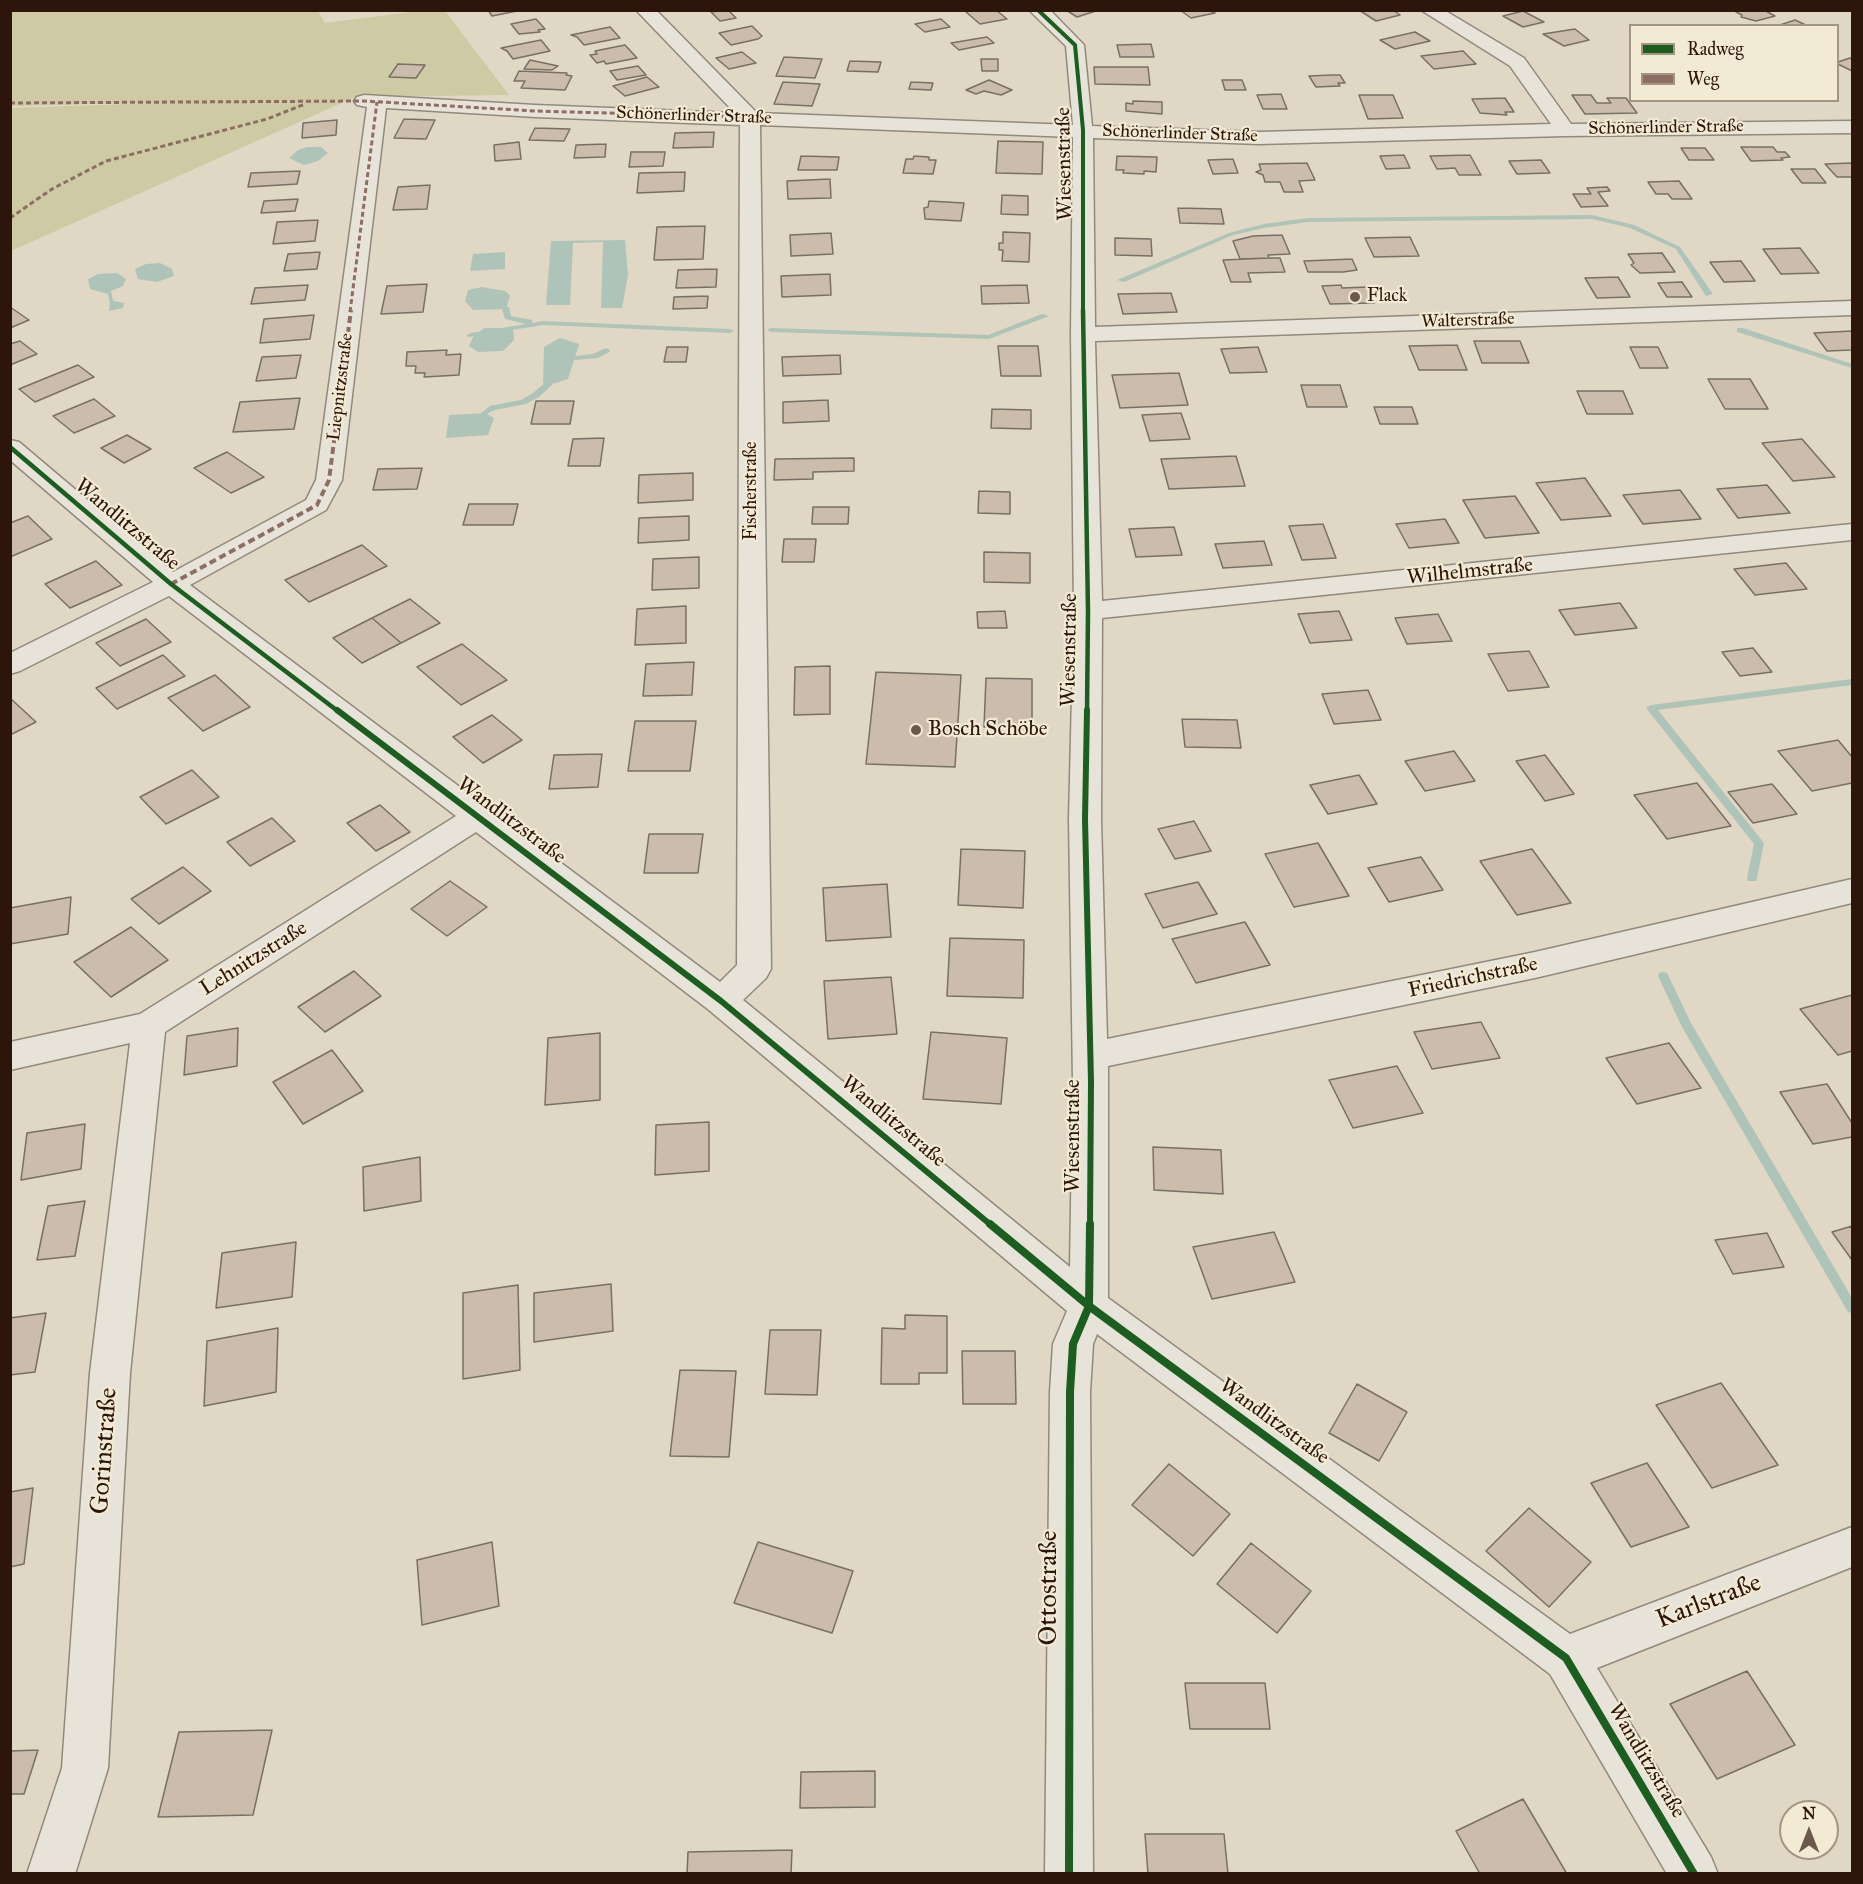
<!DOCTYPE html>
<html>
<head>
<meta charset="utf-8">
<style>
  body { margin:0 }
  #map { position:relative; width:1863px; height:1884px; overflow:hidden; background:#e0d8c4; font-family:"IM FELL Great Primer",serif }
  canvas { display:block }
  .frame { position:absolute; inset:0; border:12px solid #2d150c; pointer-events:none }
  .legend { position:absolute; left:1629px; top:24px; width:210px; height:78px; box-sizing:border-box; background:#f2ead2; border:2px solid #a39583; margin:0; padding:8px 10px; list-style:none; font-size:18px; color:#2d150c }
  .legend li { display:flex; align-items:center; gap:12px; height:30px }
  .legend b { width:30px; border:2px solid #a39583 }
  .north { position:absolute; left:1779px; top:1800px; width:60px; height:60px; box-sizing:border-box; background:#f2ead2; border:2px solid #a39583; border-radius:50%; rotate:0deg; font-size:16px; font-weight:700; line-height:24px; text-align:center; color:#2d150c }
  .north::after { content:''; display:block; margin:auto; width:21px; height:27px; background:#6c594c; clip-path:polygon(50% 0,100% 100%,50% 72%,0 100%) }
</style>
</head>
<body>
<div id="map">
<canvas width="1863" height="1884"></canvas>
<div class="frame"></div>
<ul class="legend">
<li><b style="height:8px;background:#1b5e20"></b>Radweg</li>
<li><b style="height:8px;background:#8d6e63"></b>Weg</li>
</ul>
<div class="north">N</div>
</div>
<script>
const ctx = document.querySelector('canvas').getContext('2d');
ctx.lineJoin = 'round';
function fillPath(path, color) { ctx.fillStyle = color; ctx.fill(path, 'evenodd'); }
const poly = rows => new Path2D(rows.map(r => 'M' + r).join(''));
function trace(path, color, width, dash) { ctx.strokeStyle = color; ctx.lineWidth = width; ctx.lineCap = dash ? 'butt' : 'round'; ctx.setLineDash(dash || []); ctx.stroke(path); }
function label(font, color, halo, rows, align = 'center') {
  ctx.font = font + ' "IM FELL Great Primer",serif'; ctx.lineWidth = 4.5; ctx.setLineDash([]); ctx.textBaseline = 'middle'; ctx.strokeStyle = halo; ctx.fillStyle = color; for (const [text, x, y, turn = 0] of rows) {
    ctx.save(); ctx.translate(x, y); ctx.rotate((+turn || 0) * Math.PI / 180); ctx.textAlign = isNaN(turn) ? turn : align; if (halo) ctx.strokeText(text, 0, 0); ctx.fillText(text, 0, 0); ctx.restore();
  }
}
fillPath(poly([
  [11,10,317,10,325,23,419,11,445,11,509,95,355,97,11,251,10,108,222,101,11,106]
]), '#cdcaa4');
fillPath(poly([
  [307,147,321,147,328,153,318,161,304,165,289,158,298,150],
  [625,240,628,275,622,308,601,308,603,242,573,243,570,305,546,305,551,241],
  [505,252,505,269,470,271,473,254],
  [160,263,172,269,174,276,157,282,138,279,135,269,146,264],
  [117,273,126,279,123,286,111,291,113,301,124,303,123,308,109,311,110,303,108,294,90,289,88,279,98,274],
  [482,287,505,291,510,295,506,309,473,310,465,301,468,290],
  [484,328,513,328,514,340,503,351,478,352,469,346,473,337],
  [560,338,579,344,568,379,556,383,543,383,544,347],
  [485,413,494,418,488,435,446,438,449,415]
]), '#aec4b9');
fillPath(poly([
  [1592,215,1634,225,1680,247,1713,294,1706,296,1676,249,1630,228,1592,219,1308,222,1264,228,1233,235,1124,282,1117,280,1229,233,1264,224,1308,218,1592,215],
  [503,307,509,307,511,316,532,320,532,323,543,321,730,329,734,331,730,333,543,325,468,337,467,335,471,333,526,324,505,319,502,309,503,307],
  [1042,314,1049,316,989,339,771,332,767,330,771,328,988,335,1042,314],
  [1737,328,1743,328,1852,364,1852,368,1737,332,1737,328],
  [606,348,610,350,609,352,598,358,575,360,571,358,575,356,593,354,606,348],
  [547,381,554,383,539,397,526,404,495,410,485,415,481,413,490,406,521,400,533,393,547,381],
  [1852,679,1852,685,1658,710,1764,843,1757,878,1756,881,1748,881,1747,878,1754,844,1646,708,1651,705,1852,679],
  [1663,972,1667,973,1691,1023,1852,1298,1852,1313,1848,1312,1682,1027,1658,976,1659,973,1663,972]
]), '#aec4b9');
const building = poly([
  [488,10,516,10,517,11,492,16,488,10],
  [728,10,736,18,720,21,711,12,728,10],
  [973,10,996,10,1007,19,980,24,966,12,973,10],
  [1066,10,1099,10,1077,17,1066,10],
  [1180,10,1207,10,1215,13,1191,18,1180,10],
  [1359,10,1393,10,1400,15,1376,21,1359,10],
  [1742,10,1764,10,1775,16,1756,21,1741,17,1742,15,1736,12,1742,10],
  [1523,11,1544,22,1523,27,1503,16,1523,11],
  [536,19,545,29,538,30,540,32,519,34,511,24,536,19],
  [941,19,950,27,925,32,915,24,941,19],
  [1795,20,1808,26,1777,26,1795,20],
  [752,26,762,36,758,39,731,45,719,33,752,26],
  [610,27,620,38,584,45,577,37,571,35,610,27],
  [1575,29,1589,40,1564,46,1543,34,1575,29],
  [1415,32,1430,41,1395,49,1380,40,1415,32],
  [987,37,994,43,959,50,951,43,987,37],
  [541,40,550,51,513,59,507,51,501,48,541,40],
  [1151,44,1154,57,1120,57,1117,45,1151,44],
  [625,45,637,58,606,64,604,61,597,63,590,55,597,54,595,51,625,45],
  [1463,51,1476,64,1434,69,1421,56,1463,51],
  [742,52,756,63,729,69,716,58,742,52],
  [784,57,822,59,815,78,776,76,784,57],
  [1850,58,1852,59,1852,71,1838,64,1838,62,1850,58],
  [981,59,998,59,998,71,982,71,981,59],
  [530,60,558,66,552,70,524,69,530,60],
  [850,61,881,62,878,72,847,71,850,61],
  [398,64,425,65,416,78,389,77,398,64],
  [638,66,646,75,617,80,610,71,638,66],
  [1094,67,1148,67,1150,85,1095,84,1094,67],
  [519,71,567,73,566,75,572,76,565,90,521,88,525,81,514,81,519,71],
  [1333,75,1340,75,1345,83,1338,83,1340,86,1316,87,1309,76,1333,75],
  [647,77,659,87,625,96,613,86,647,77],
  [989,80,1012,90,1001,95,984,91,976,94,966,90,989,80],
  [1222,80,1242,80,1246,90,1225,90,1222,80],
  [783,82,820,84,812,106,774,104,783,82],
  [911,82,933,83,931,90,909,89,911,82],
  [1281,94,1287,109,1263,109,1257,95,1281,94],
  [1359,95,1393,95,1403,118,1368,119,1359,95],
  [1572,95,1591,95,1597,103,1611,103,1607,98,1626,98,1637,113,1585,114,1572,95],
  [1505,98,1514,112,1505,112,1507,115,1480,113,1472,99,1505,98],
  [1133,101,1162,102,1162,114,1126,111,1126,103,1133,104,1133,101],
  [404,119,435,120,426,139,394,138,404,119],
  [337,120,336,135,302,138,303,123,337,120],
  [535,128,570,129,564,141,529,140,535,128],
  [714,132,713,147,673,148,675,133,714,132],
  [998,141,1043,142,1042,174,996,173,998,141],
  [519,142,521,159,495,161,494,145,519,142],
  [606,144,605,157,574,158,576,145,606,144],
  [1741,147,1773,147,1777,152,1785,152,1790,157,1781,158,1783,160,1751,161,1741,147],
  [1681,148,1705,148,1714,160,1689,160,1681,148],
  [631,152,665,152,663,166,629,167,631,152],
  [1404,155,1410,168,1386,169,1380,156,1404,155],
  [1470,155,1481,175,1459,175,1455,168,1437,169,1430,156,1470,155],
  [801,156,839,157,837,170,798,170,801,156],
  [914,156,929,157,929,160,936,160,933,174,903,173,906,159,913,159,914,156],
  [1117,156,1157,157,1156,172,1144,171,1144,174,1123,173,1124,170,1116,170,1117,156],
  [1233,159,1238,173,1213,174,1208,160,1233,159],
  [1541,160,1550,173,1517,174,1509,161,1541,160],
  [1307,163,1315,180,1299,181,1303,192,1284,192,1280,182,1265,182,1263,175,1256,172,1261,170,1259,164,1307,163],
  [1852,163,1852,177,1837,177,1825,164,1852,163],
  [1791,169,1815,169,1826,183,1802,183,1791,169],
  [300,171,297,184,248,187,251,173,300,171],
  [685,172,684,191,637,193,639,173,685,172],
  [830,179,831,198,788,199,787,181,830,179],
  [1679,181,1692,199,1672,199,1668,194,1656,194,1648,182,1679,181],
  [430,185,427,209,393,210,398,187,430,185],
  [1607,187,1610,191,1598,192,1608,206,1581,207,1573,194,1591,194,1587,188,1607,187],
  [1002,195,1028,196,1028,215,1001,214,1002,195],
  [298,199,295,211,261,213,264,201,298,199],
  [929,201,964,203,961,221,925,219,924,208,928,207,929,201],
  [1178,208,1221,209,1224,224,1180,223,1178,208],
  [318,220,315,241,273,244,277,222,318,220],
  [705,226,703,259,654,260,657,227,705,226],
  [1003,232,1030,233,1029,262,1002,261,1003,250,999,250,999,243,1003,243,1003,232],
  [831,233,833,254,791,256,790,235,831,233],
  [1282,235,1290,254,1268,255,1269,258,1240,259,1233,241,1253,236,1282,235],
  [1410,237,1419,256,1374,257,1365,238,1410,237],
  [1115,238,1151,239,1152,256,1115,255,1115,238],
  [1800,248,1819,273,1781,274,1763,249,1800,248],
  [320,252,317,269,284,271,288,254,320,252],
  [1662,253,1675,272,1640,273,1631,265,1634,263,1628,254,1662,253],
  [1269,258,1280,258,1285,272,1248,273,1251,282,1231,282,1223,260,1269,258],
  [1352,259,1357,270,1343,272,1308,272,1304,261,1352,259],
  [1741,261,1755,281,1724,282,1710,262,1741,261],
  [717,269,716,287,676,288,678,270,717,269],
  [830,274,831,295,782,297,781,276,830,274],
  [1618,277,1630,297,1597,298,1585,278,1618,277],
  [1682,282,1692,297,1667,297,1658,283,1682,282],
  [427,284,423,312,381,314,387,286,427,284],
  [308,285,305,300,251,304,255,288,308,285],
  [1027,285,1029,303,982,304,981,286,1027,285],
  [1341,285,1342,288,1368,287,1374,303,1330,304,1322,286,1341,285],
  [1171,293,1177,312,1123,314,1118,294,1171,293],
  [708,296,707,308,673,309,674,297,708,296],
  [10,307,29,320,10,328,10,307],
  [314,315,310,339,260,343,264,319,314,315],
  [1852,331,1852,350,1827,351,1814,333,1852,331],
  [20,341,37,354,10,365,10,344,20,341],
  [1474,341,1520,341,1529,363,1482,363,1474,341],
  [1457,345,1467,370,1419,370,1409,346,1457,345],
  [998,346,1038,346,1041,376,1001,376,998,346],
  [667,347,688,347,686,362,664,362,667,347],
  [1258,347,1267,372,1230,373,1221,349,1258,347],
  [1630,347,1658,347,1668,368,1640,368,1630,347],
  [447,350,446,355,461,354,459,375,424,377,425,373,415,373,416,366,406,366,407,352,447,350],
  [301,355,296,378,256,381,262,357,301,355],
  [840,355,841,374,783,376,782,357,840,355],
  [78,365,94,377,35,402,19,389,78,365],
  [1179,373,1188,405,1120,408,1112,375,1179,373],
  [1708,379,1750,379,1768,409,1725,409,1708,379],
  [1301,385,1340,385,1347,407,1307,407,1301,385],
  [1577,391,1623,391,1633,414,1587,414,1577,391],
  [300,398,294,429,233,432,240,402,300,398],
  [94,399,115,416,74,433,53,416,94,399],
  [828,400,829,421,783,423,783,402,828,400],
  [536,401,574,401,570,424,531,424,536,401],
  [1374,407,1412,407,1418,424,1380,424,1374,407],
  [992,409,1031,410,1031,429,991,428,992,409],
  [1181,413,1190,439,1150,441,1142,415,1181,413],
  [127,435,151,449,124,463,101,448,127,435],
  [604,438,600,466,568,466,573,439,604,438],
  [1802,439,1835,477,1793,481,1762,443,1802,439],
  [227,452,264,477,231,493,194,468,227,452],
  [1236,456,1245,486,1169,489,1161,459,1236,456],
  [854,458,854,471,813,472,813,479,774,480,775,459,854,458],
  [422,468,417,489,373,490,378,469,422,468],
  [693,473,693,500,638,503,639,475,693,473],
  [1585,478,1611,516,1561,520,1536,483,1585,478],
  [1767,485,1790,513,1738,518,1717,489,1767,485],
  [1680,490,1701,519,1643,524,1623,495,1680,490],
  [979,491,1010,492,1010,514,978,513,979,491],
  [1515,496,1539,533,1485,538,1463,500,1515,496],
  [469,504,518,504,513,525,463,525,469,504],
  [813,507,849,507,848,524,812,524,813,507],
  [28,516,52,539,10,557,10,523,28,516],
  [689,516,689,540,638,543,639,518,689,516],
  [1445,519,1459,543,1409,548,1396,524,1445,519],
  [1323,524,1336,558,1302,560,1289,526,1323,524],
  [1174,527,1182,555,1136,557,1129,529,1174,527],
  [784,539,816,539,814,562,782,562,784,539],
  [1264,541,1272,565,1223,568,1215,544,1264,541],
  [362,545,387,566,309,602,285,580,362,545],
  [984,552,1030,553,1030,583,984,582,984,552],
  [699,557,699,588,652,590,653,559,699,557],
  [96,561,122,585,70,608,45,584,96,561],
  [1786,563,1807,589,1755,595,1734,569,1786,563],
  [410,599,440,623,401,643,372,618,410,599],
  [1620,603,1637,628,1575,635,1559,610,1620,603],
  [686,606,686,643,635,645,637,609,686,606],
  [1005,611,1007,628,978,628,977,612,1005,611],
  [1339,611,1352,640,1310,643,1298,614,1339,611],
  [1438,614,1452,641,1407,644,1395,618,1438,614],
  [372,618,401,643,362,663,333,638,372,618],
  [146,619,171,642,120,666,96,643,146,619],
  [462,644,507,680,461,705,417,667,462,644],
  [1753,648,1772,672,1740,676,1722,652,1753,648],
  [1529,651,1549,687,1508,691,1488,654,1529,651],
  [163,655,185,676,117,709,96,688,163,655],
  [694,662,692,695,643,696,646,664,694,662],
  [830,666,830,714,794,715,795,667,830,666],
  [876,672,961,675,955,767,866,764,876,672],
  [215,675,250,707,203,731,168,698,215,675],
  [986,678,1032,679,1032,729,984,727,986,678],
  [1368,690,1381,720,1334,724,1322,694,1368,690],
  [10,698,36,722,10,735,10,698],
  [492,715,522,740,483,763,453,737,492,715],
  [1182,719,1237,720,1241,748,1185,747,1182,719],
  [635,721,696,721,690,771,628,771,635,721],
  [1838,740,1852,757,1852,783,1812,791,1778,751,1838,740],
  [1454,751,1475,781,1425,791,1405,761,1454,751],
  [602,754,598,787,549,789,554,755,602,754],
  [1545,755,1574,794,1545,801,1516,761,1545,755],
  [192,770,219,797,166,824,140,797,192,770],
  [1359,775,1377,804,1328,814,1310,785,1359,775],
  [1697,783,1731,826,1667,839,1634,795,1697,783],
  [1772,784,1797,814,1753,823,1728,792,1772,784],
  [380,805,410,832,376,851,347,823,380,805],
  [272,818,295,841,250,866,227,842,272,818],
  [1194,821,1211,851,1175,859,1158,829,1194,821],
  [649,834,703,834,698,873,644,873,649,834],
  [1318,843,1349,896,1294,907,1265,854,1318,843],
  [961,849,1025,851,1023,908,958,905,961,849],
  [1532,849,1571,903,1517,915,1480,861,1532,849],
  [1421,857,1443,890,1389,902,1368,868,1421,857],
  [183,867,211,891,159,924,131,899,183,867],
  [450,881,487,907,447,936,411,909,450,881],
  [1198,882,1217,914,1163,928,1145,894,1198,882],
  [887,884,891,937,826,941,823,888,887,884],
  [71,897,68,934,10,944,10,908,71,897],
  [1245,922,1270,965,1196,983,1172,939,1245,922],
  [131,927,168,960,111,997,74,962,131,927],
  [950,938,1024,940,1023,998,947,996,950,938],
  [354,971,381,996,325,1032,298,1007,354,971],
  [891,977,897,1034,828,1039,824,981,891,977],
  [1852,995,1852,1051,1838,1055,1800,1009,1852,995],
  [1481,1022,1500,1058,1432,1069,1414,1032,1481,1022],
  [238,1028,237,1066,184,1075,187,1036,238,1028],
  [931,1032,1007,1038,1001,1104,923,1099,931,1032],
  [600,1033,600,1100,545,1105,548,1038,600,1033],
  [1669,1043,1701,1088,1637,1104,1606,1058,1669,1043],
  [332,1050,363,1091,303,1124,273,1082,332,1050],
  [1397,1066,1423,1113,1353,1128,1329,1080,1397,1066],
  [1827,1084,1852,1123,1852,1137,1813,1144,1780,1092,1827,1084],
  [709,1122,709,1171,655,1175,656,1125,709,1122],
  [85,1124,81,1169,21,1180,27,1133,85,1124],
  [1153,1147,1221,1150,1223,1194,1154,1190,1153,1147],
  [420,1157,421,1201,364,1211,363,1167,420,1157],
  [85,1201,75,1256,37,1260,48,1206,85,1201],
  [1852,1226,1852,1260,1832,1232,1852,1226],
  [1274,1232,1295,1282,1212,1299,1193,1247,1274,1232],
  [1767,1233,1784,1267,1733,1274,1715,1240,1767,1233],
  [296,1242,292,1297,216,1308,222,1253,296,1242],
  [611,1284,613,1331,534,1342,534,1293,611,1284],
  [518,1285,520,1370,463,1379,463,1293,518,1285],
  [46,1313,35,1372,10,1375,10,1318,46,1313],
  [905,1315,947,1316,947,1373,919,1373,919,1384,881,1384,882,1328,905,1329,905,1315],
  [278,1328,276,1392,204,1406,207,1341,278,1328],
  [770,1330,821,1330,817,1395,765,1394,770,1330],
  [962,1351,1015,1351,1016,1404,963,1404,962,1351],
  [680,1370,736,1371,729,1457,670,1456,680,1370],
  [1721,1383,1778,1465,1712,1488,1656,1405,1721,1383],
  [1357,1384,1407,1412,1379,1461,1329,1433,1357,1384],
  [1647,1463,1689,1527,1631,1547,1591,1483,1647,1463],
  [1169,1464,1230,1514,1193,1556,1132,1505,1169,1464],
  [33,1488,24,1564,10,1567,10,1492,33,1488],
  [1529,1508,1591,1562,1549,1607,1486,1551,1529,1508],
  [492,1542,499,1606,422,1625,417,1560,492,1542],
  [758,1542,853,1571,832,1633,734,1603,758,1542],
  [1251,1543,1311,1591,1277,1633,1217,1584,1251,1543],
  [1747,1671,1795,1745,1717,1779,1670,1704,1747,1671],
  [1185,1683,1265,1683,1270,1729,1190,1729,1185,1683],
  [272,1730,253,1815,158,1817,179,1732,272,1730],
  [38,1750,24,1794,10,1794,10,1751,38,1750],
  [875,1771,875,1807,800,1808,801,1772,875,1771],
  [1523,1799,1567,1874,1480,1874,1456,1831,1523,1799],
  [1145,1834,1224,1834,1228,1874,1148,1874,1145,1834],
  [792,1850,791,1874,687,1874,688,1852,792,1850]
]);
fillPath(building, '#cbbcac');
trace(building, '#787065', 1.5);
const minor = poly([
  [636,10,656,10,757,113,1073,125,1066,46,1029,10,1050,10,1084,45,1092,126,1259,132,1551,124,1510,66,1421,10,1444,10,1524,58,1571,124,1852,121,1852,133,1565,136,1259,144,1093,138,1095,327,1852,301,1852,315,1095,341,1102,601,1852,524,1852,540,1102,618,1101,819,1107,1039,1535,952,1852,879,1852,903,1535,978,1108,1066,1108,1298,1570,1634,1852,1527,1852,1567,1597,1668,1711,1857,1718,1874,1667,1874,1550,1674,1097,1334,1093,1344,1090,1392,1093,1874,1045,1874,1050,1392,1053,1344,1067,1311,709,1010,476,832,165,1032,130,1373,108,1768,75,1874,27,1874,62,1768,90,1373,130,1043,10,1070,10,1042,140,1014,456,816,169,596,20,671,10,674,10,653,153,582,10,460,10,440,19,442,173,572,306,500,316,480,367,107,357,105,354,101,357,97,364,95,535,105,735,113,636,10],
  [386,108,535,117,740,125,737,965,720,982,190,585,326,510,342,480,386,108],
  [760,125,1073,137,1071,334,1074,611,1069,819,1073,1082,1070,1267,743,1000,766,978,771,969,760,125]
]);
trace(minor, '#91897d', 3);
fillPath(minor, '#e7e3d8');
trace(poly([
  [10,103,364,101,535,111,750,117],
  [10,218,52,189,106,161,267,119,305,104],
  [350,312,377,102]
]), '#8d6e63', 3, [5, 3]);
trace(poly([
  [171,584,317,505,329,480,351,310]
]), '#8d6e63', 4, [7, 4]);
trace(poly([
  [1038,10,1075,45,1083,130,1083,312]
]), '#1b5e20', 4);
trace(poly([
  [1083,310,1088,611,1087,712],
  [10,447,171,584,339,712]
]), '#1b5e20', 4.5);
trace(poly([
  [337,710,721,1001,991,1225],
  [1087,710,1085,819,1091,1082,1090,1225]
]), '#1b5e20', 6);
trace(poly([
  [990,1224,1089,1306,1566,1658,1694,1874],
  [1069,1874,1070,1392,1073,1344,1089,1306,1090,1224]
]), '#1b5e20', 8);
for (const [x, y, r, color] of [
  [1355,297,6,"#6c594c"],
  [916,730,6,"#6c594c"]
]) { const dot = new Path2D(); dot.arc(x, y, r, 0, 2 * Math.PI); ctx.fillStyle = color; ctx.fill(dot); trace(dot, '#f2ead2', 2); }
label('18px', '#2d150c', '#f2ead2', [
  ["Schönerlinder Straße",694,116,2],
  ["Schönerlinder Straße",1666,128,-1],
  ["Schönerlinder Straße",1180,134,2],
  ["Walterstraße",1468,321,-2],
  ["Liepnitzstraße",341,387,-83],
  ["Fischerstraße",752,491,-90]
]);
label('18px', '#2d150c', '#f2ead2', [
  ["Flack",1367,297]
], 'left');
label('21px', '#2d150c', '#f2ead2', [
  ["Wiesenstraße",1065,164,-91],
  ["Wandlitzstraße",127,525,40],
  ["Wilhelmstraße",1470,572,-6],
  ["Wiesenstraße",1070,650,-89],
  ["Wandlitzstraße",511,821,37],
  ["Lehnitzstraße",254,959,-32],
  ["Friedrichstraße",1473,978,-12],
  ["Wandlitzstraße",893,1122,40],
  ["Wiesenstraße",1074,1136,-90],
  ["Wandlitzstraße",1274,1422,36],
  ["Wandlitzstraße",1646,1761,59]
]);
label('21px', '#2d150c', '#f2ead2', [
  ["Bosch Schöbe",928,730]
], 'left');
label('26px', '#2d150c', '#f2ead2', [
  ["Gorinstraße",105,1451,-86],
  ["Ottostraße",1050,1588,-90],
  ["Karlstraße",1709,1602,-21]
]);
</script>
</body>
</html>
